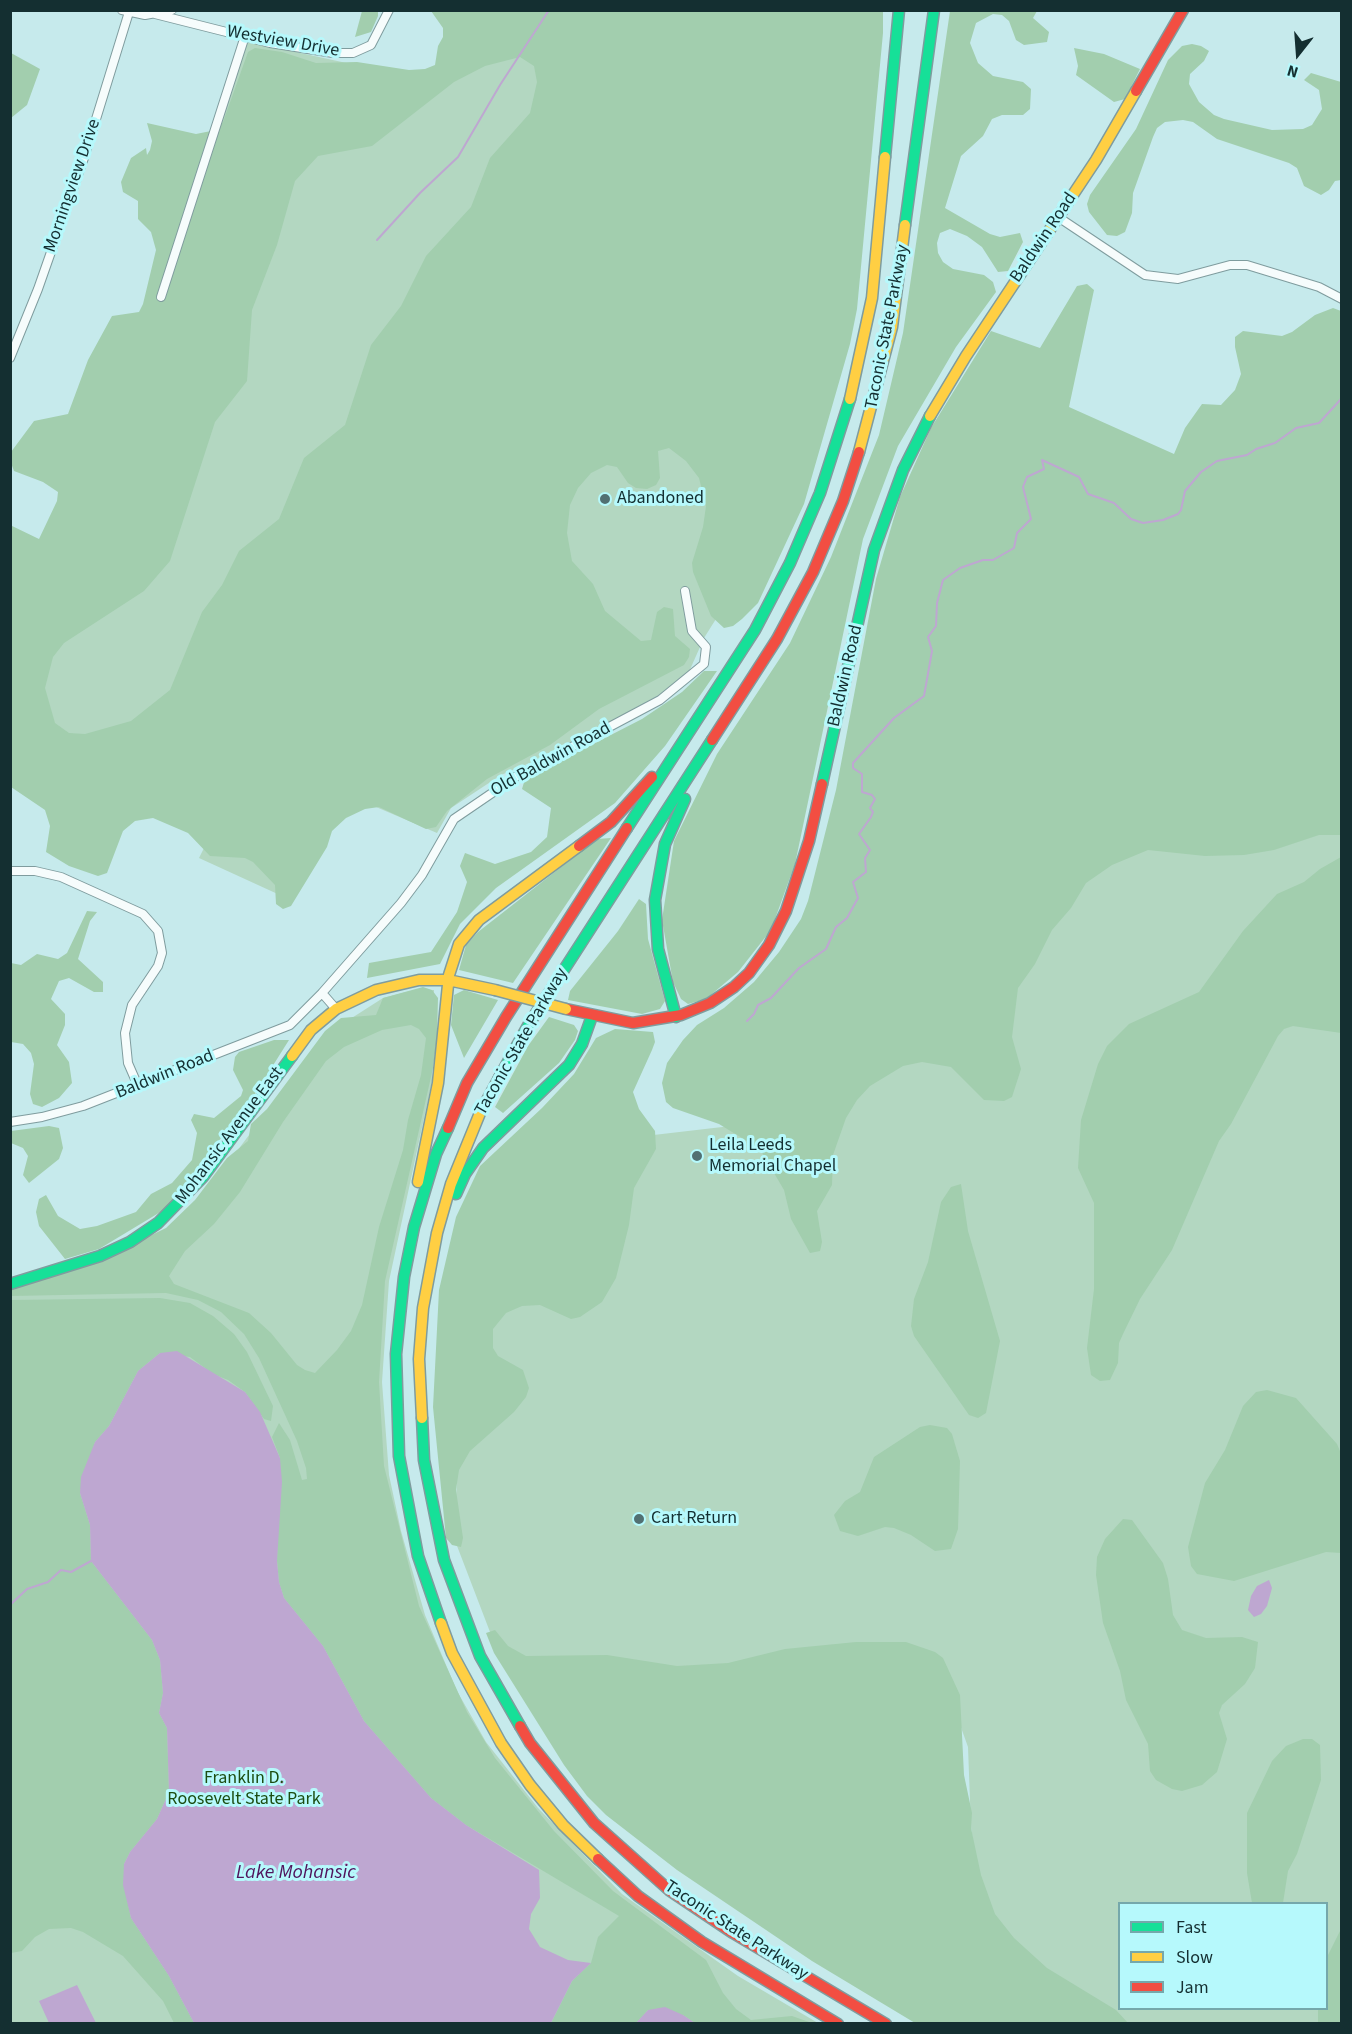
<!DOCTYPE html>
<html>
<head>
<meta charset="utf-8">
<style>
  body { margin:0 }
  #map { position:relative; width:1352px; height:2034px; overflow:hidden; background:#c6eaec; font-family:"Source Sans 3",sans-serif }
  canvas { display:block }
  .frame { position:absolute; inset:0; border:12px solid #142f31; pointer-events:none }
  .legend { position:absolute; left:1118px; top:1902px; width:210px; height:108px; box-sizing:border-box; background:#b6f9fc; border:2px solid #75a8ab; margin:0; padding:8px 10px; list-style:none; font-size:18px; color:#142f31 }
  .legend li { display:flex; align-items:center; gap:12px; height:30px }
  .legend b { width:30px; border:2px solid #75a8ab }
  .north { position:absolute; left:1268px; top:24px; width:60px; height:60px; -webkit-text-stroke:4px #b6f9fc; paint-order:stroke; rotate:197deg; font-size:16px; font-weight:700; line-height:24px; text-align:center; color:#142f31 }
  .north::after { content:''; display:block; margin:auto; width:21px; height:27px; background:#142f31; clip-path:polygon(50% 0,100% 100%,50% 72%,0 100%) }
</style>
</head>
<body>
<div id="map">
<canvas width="1352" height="2034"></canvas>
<div class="frame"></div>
<ul class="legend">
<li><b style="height:8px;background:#16e098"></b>Fast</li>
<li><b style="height:8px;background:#ffcf43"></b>Slow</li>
<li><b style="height:8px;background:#f24e42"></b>Jam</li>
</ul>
<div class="north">N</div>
</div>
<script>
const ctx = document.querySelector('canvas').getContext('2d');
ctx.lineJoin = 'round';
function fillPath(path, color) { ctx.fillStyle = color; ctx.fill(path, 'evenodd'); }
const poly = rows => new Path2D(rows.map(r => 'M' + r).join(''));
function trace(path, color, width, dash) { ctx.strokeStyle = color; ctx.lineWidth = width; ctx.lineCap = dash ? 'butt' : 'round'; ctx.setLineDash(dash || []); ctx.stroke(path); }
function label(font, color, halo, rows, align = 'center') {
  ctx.font = font + ' "Source Sans 3",sans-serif'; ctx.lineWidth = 6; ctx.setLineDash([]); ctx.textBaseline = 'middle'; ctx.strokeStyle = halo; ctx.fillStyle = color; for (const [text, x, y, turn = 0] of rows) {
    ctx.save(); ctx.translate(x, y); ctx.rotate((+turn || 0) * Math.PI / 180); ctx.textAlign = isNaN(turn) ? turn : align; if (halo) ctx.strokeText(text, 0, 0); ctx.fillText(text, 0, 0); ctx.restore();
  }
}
fillPath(poly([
  [475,11,834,11,755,557,704,638,688,674,668,690,556,752,501,775,451,808,437,833,341,792,282,896,199,858,211,834,11,771,10,539,74,563,245,41,425,80],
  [1341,813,1341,2023,1094,2023,987,1938,971,1828,968,1747,943,1677,748,1667,523,1670,490,1632,454,1538,463,1356,645,1136,808,1117,1106,837],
  [1120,1904,1326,1904,1326,2008,1120,2008],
  [434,990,432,1081,389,1281,382,1382,389,1475,401,1531,425,1615,457,1691,486,1742,538,1808,622,1894,738,1976,818,2023,11,2024,11,1294,153,1242,193,1210,317,1044,333,1030,383,998,410,991]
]), '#b3d7c1');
fillPath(poly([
  [362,11,378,11,378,16,371,32,355,37],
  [431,11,883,11,883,33,857,309,850,344,804,504,758,603,742,619,733,626,724,628,711,616,693,572,692,563,703,527,706,506,699,478,686,461,669,448,658,451,660,478,656,485,647,489,636,488,628,483,617,467,607,465,591,473,578,488,570,505,567,533,572,561,593,584,605,611,641,641,651,640,657,612,664,607,673,609,675,636,690,649,689,657,684,665,599,709,550,745,487,779,447,811,436,827,426,829,379,807,365,809,346,818,332,831,327,847,291,906,283,909,276,904,275,885,253,862,245,858,210,856,188,833,153,818,135,821,123,831,107,873,98,876,69,866,46,852,50,826,45,810,11,787,10,525,39,539,57,501,58,492,43,482,14,471,11,463,11,452,34,421,68,414,88,360,112,316,139,312,143,304,156,250,151,232,138,219,138,201,123,192,121,182,131,158,146,148,147,155,150,150,152,141,147,123,196,134,216,130,223,122,248,52,255,48,282,52,316,63,357,62,409,70,425,69,435,65,438,46,443,37,443,28],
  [520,57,534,66,537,82,530,113,490,158,471,207,426,256,401,306,371,345,345,425,304,458,279,519,239,551,222,585,202,612,170,690,131,721,85,734,69,733,55,723,45,688,53,657,64,643,144,591,170,561,215,422,247,381,252,310,277,245,295,181,318,156,372,146,454,82,485,66],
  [950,11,1037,11,1033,18,1049,32,1047,42,1024,45,1016,40,1009,21,1002,15,993,14,976,23,970,43,978,63,993,76,1023,82,1031,89,1030,109,1023,115,1002,115,992,119,983,136,961,156,945,208,990,234,1000,237,1020,233,1023,242,1008,271,998,272,982,247,967,236,950,229,940,233,937,243,938,253,943,262,953,269,984,275,993,282,996,292,956,347,898,446,863,539,795,864,771,930,738,972,706,999,688,1004,681,999,673,982,662,920,674,841,717,754,790,643,831,557,879,435,903,333],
  [1192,44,1201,46,1209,51,1204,61,1190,74,1189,84,1199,102,1214,115,1224,119,1272,130,1303,129,1312,125,1322,109,1319,90,1304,80,1311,73,1341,82,1341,180,1335,181,1329,190,1321,195,1304,186,1297,168,1289,163,1217,139,1193,122,1183,120,1165,122,1157,128,1153,137,1133,193,1132,213,1125,232,1117,236,1107,235,1089,212,1087,204,1090,195,1136,129,1168,60,1182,46],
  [1074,48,1104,54,1140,69,1125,99,1114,102,1076,75,1078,66],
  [11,53,40,69,27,105,11,118],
  [1087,284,1094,290,1069,407,1174,454,1185,428,1202,404,1221,405,1235,390,1241,374,1235,347,1235,337,1243,331,1282,336,1292,332,1315,315,1333,308,1341,311,1341,835,1319,835,1274,850,1244,855,1205,856,1148,850,1112,865,1086,883,1071,908,1052,930,1035,964,1018,988,1012,1037,1021,1069,1012,1097,1004,1101,984,1100,951,1067,922,1062,903,1066,870,1086,857,1100,846,1118,833,1155,832,1185,817,1211,822,1242,820,1251,810,1253,791,1219,784,1190,760,1149,719,1124,673,1108,666,1102,662,1083,667,1063,683,1040,697,1025,724,1008,754,982,779,952,801,919,808,901,836,790,876,579,900,497,931,428,991,331,1040,348,1077,286],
  [704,671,717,671,665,746,615,803,496,888,460,924,440,964,367,978,369,963,431,952,457,912,467,882,460,866,465,853,495,864,531,852,547,837,551,808,522,789,525,779,642,719,682,692],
  [611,838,513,983,459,970,466,945,478,932,597,839],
  [1341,857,1341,1033,1293,1026,1284,1029,1278,1036,1231,1124,1219,1141,1172,1250,1140,1299,1123,1334,1119,1343,1118,1363,1110,1380,1100,1381,1091,1375,1087,1348,1094,1289,1094,1203,1078,1168,1081,1120,1098,1064,1107,1046,1129,1024,1199,992,1243,931,1277,894,1304,882,1320,869],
  [639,899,646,904,648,939,665,1001,660,1009,642,1014,568,1000,570,991,618,931],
  [87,911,97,912,90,921,78,959,103,982,103,992,94,992,69,978,59,981,51,999,65,1014,65,1025,57,1045,69,1062,72,1083,59,1098,42,1107,33,1104,30,1094,34,1064,31,1053,23,1044,11,1042,11,963,21,965,37,954,58,959,67,953],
  [423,987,432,990,438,998,437,1037,433,1068,385,1281,379,1382,384,1466,419,1606,467,1712,495,1758,554,1831,613,1891,706,1960,723,1993,736,2009,751,2020,792,2016,812,2023,695,2023,683,2015,648,2010,636,2023,551,2023,572,1981,591,1963,598,1937,619,1916,466,1825,431,1798,364,1721,323,1646,284,1598,279,1582,277,1561,280,1458,272,1437,279,1423,290,1440,302,1480,307,1479,306,1468,297,1441,259,1358,244,1334,221,1312,198,1300,166,1293,11,1296,10,1288,94,1263,166,1228,195,1200,227,1158,248,1141,251,1124,267,1109,325,1031,341,1018,376,1015,383,998],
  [411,1025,419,1029,426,1038,421,1075,408,1120,403,1150,379,1227,362,1305,351,1331,337,1350,315,1373,305,1370,297,1365,271,1333,249,1313,174,1284,169,1276,185,1251,214,1224,240,1192,283,1122,326,1061,344,1047,382,1030],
  [464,990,498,1000,464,1058,451,1025,454,995],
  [549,1017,574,1025,578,1031,575,1040,559,1063,503,1113,495,1107,528,1046],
  [615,1029,653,1032,655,1042,652,1050,633,1092,639,1109,655,1131,656,1149,634,1188,629,1225,616,1278,602,1302,580,1317,571,1319,540,1305,522,1306,506,1313,493,1329,493,1348,498,1356,523,1370,529,1388,526,1397,514,1412,470,1451,459,1470,456,1490,463,1538,461,1547,452,1545,446,1538,433,1407,439,1290,456,1217,480,1166,542,1108,574,1074,596,1038],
  [274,1040,289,1040,255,1094,167,1208,99,1249,65,1259,39,1226,36,1212,39,1199,46,1195,58,1216,80,1229,97,1226,136,1212,151,1194,172,1183,192,1160,197,1133,191,1120,194,1114,214,1118,241,1096,243,1090,233,1070,235,1057,239,1052],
  [49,1126,59,1128,63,1148,59,1159,29,1183,23,1175,28,1156,23,1148,11,1143,11,1131],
  [961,1184,968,1231,1000,1341,986,1413,978,1418,969,1415,914,1336,911,1326,914,1299,928,1262,941,1202,951,1187],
  [160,1298,190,1303,213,1316,234,1334,247,1352,273,1406,271,1421,264,1419,245,1392,228,1380,213,1374,190,1357,160,1353,138,1371,109,1426,95,1442,80,1493,90,1525,91,1561,152,1640,160,1660,163,1693,159,1713,167,1728,169,1792,157,1819,130,1852,124,1864,124,1885,131,1918,169,1976,194,2023,174,2023,163,2001,123,1956,83,1932,71,1928,49,1929,35,1937,22,1951,11,1953,10,1300],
  [1267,1390,1296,1398,1337,1444,1342,1456,1341,1553,1326,1552,1234,1581,1197,1574,1191,1566,1188,1547,1205,1483,1225,1450,1243,1406,1256,1392],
  [930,1425,947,1428,952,1434,960,1461,958,1529,951,1549,935,1551,911,1535,894,1528,885,1527,858,1536,840,1531,834,1515,845,1501,860,1492,874,1457,920,1427],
  [1123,1519,1132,1520,1163,1563,1168,1579,1173,1615,1182,1630,1206,1638,1242,1637,1258,1642,1255,1668,1245,1684,1222,1705,1219,1713,1227,1739,1217,1772,1202,1785,1182,1791,1172,1789,1156,1780,1150,1771,1148,1744,1126,1700,1120,1671,1103,1623,1096,1575,1097,1557,1105,1539],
  [495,1630,508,1646,526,1656,607,1655,677,1666,728,1663,785,1649,856,1642,906,1642,935,1652,943,1658,960,1695,964,1775,972,1813,971,1828,981,1875,995,1914,1014,1938,1047,1968,1116,2010,1128,2023,915,2023,812,1961,677,1870,606,1815,587,1796,564,1765,494,1653,486,1633],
  [1303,1739,1312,1739,1320,1745,1321,1780,1297,1854,1288,1871,1283,1903,1252,1903,1247,1873,1247,1813,1272,1761,1286,1746],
  [1341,1929,1341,2023,1318,2023,1318,2009,1326,2008,1327,1957]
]), '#a2ceae');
fillPath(poly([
  [177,1351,245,1392,260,1412,280,1458,282,1482,277,1561,279,1582,284,1598,323,1646,364,1721,431,1798,466,1825,539,1870,540,1898,531,1914,529,1929,540,1947,568,1960,591,1963,572,1981,551,2023,194,2023,169,1976,131,1918,123,1885,124,1864,130,1852,157,1819,169,1792,167,1728,159,1713,163,1693,160,1660,152,1640,91,1561,90,1525,80,1493,81,1477,95,1442,109,1426,138,1371,160,1353],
  [1269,1580,1272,1588,1267,1606,1261,1614,1254,1617,1248,1610,1251,1596,1257,1586],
  [77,1985,96,2023,49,2023,39,2001],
  [665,2007,683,2015,695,2023,636,2023,648,2010]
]), '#bea7d1');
trace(poly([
  [377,240,420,193,458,157,500,85,549,10],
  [747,1021,754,1014,758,1005,771,998,799,968,826,949,836,927,847,918,858,898,853,882,866,872,865,858,870,850,859,834,871,817,873,812,870,808,875,799,872,795,862,792,862,774,853,768,853,763,894,718,924,696,932,651,928,637,936,626,937,603,943,580,960,568,983,560,993,560,1014,548,1017,533,1031,519,1023,487,1027,477,1044,469,1042,460,1079,477,1088,494,1114,503,1131,519,1143,523,1163,520,1178,514,1181,510,1185,491,1201,472,1217,461,1247,455,1256,449,1275,443,1296,428,1319,423,1342,398],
  [10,1605,27,1589,48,1582,61,1570,71,1572,91,1561]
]), '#bea7d1', 2);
const street = poly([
  [122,10,145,15,172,10],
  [155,14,270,43,333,53,353,53,371,45,389,10],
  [1058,217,1145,275,1178,279,1230,265,1247,265,1319,287,1342,299],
  [161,297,245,36],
  [10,358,38,289,84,158,129,12],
  [10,871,35,871,61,877,143,914,158,931,162,953,158,966,132,1005,125,1033,128,1063,138,1086],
  [322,993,336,1009],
  [10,1122,42,1117,83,1106,290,1025,322,993,401,903,422,875,454,819,517,776,660,700,704,664,706,647,692,631,685,591]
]);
const fast = poly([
  [885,157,899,10],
  [905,225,934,10],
  [822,784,874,550,903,470,930,416],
  [627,828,755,630,790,563,820,493,850,399],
  [676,1017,658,949,655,900,665,844,685,799],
  [499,1078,529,1024,712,740],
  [456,1194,465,1174,483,1148,569,1065,582,1044,592,1016],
  [10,1284,100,1256,130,1242,158,1223,203,1177,292,1056],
  [422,1418,424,1460,444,1560,480,1656,520,1726],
  [441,1623,418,1556,399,1456,396,1354,404,1277,414,1227,436,1154,448,1128]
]);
const slow = poly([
  [850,399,872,298,885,157],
  [930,416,966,356,1096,160,1136,91],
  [859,452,892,327,905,225],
  [292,1056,311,1030,336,1009,376,990,419,980,448,980,495,990],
  [418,1182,438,1083,449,975,459,944,479,920,579,846],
  [422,1418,419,1359,423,1308,437,1233,451,1184,480,1113,499,1078],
  [441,1623,452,1653,501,1743,530,1785,563,1825,598,1859]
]);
const jam = poly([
  [1136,91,1183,10],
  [712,740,777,639,813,572,843,501,859,452],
  [579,846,611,822,652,777],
  [566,1009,633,1023,681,1015,710,1003,734,987,749,973,769,945,786,911,809,841,822,784],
  [448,1128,467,1083,506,1017,627,828],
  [520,1726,530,1743,594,1823,669,1890,733,1933,886,2024],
  [598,1859,638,1896,702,1942,838,2024]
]);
trace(street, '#7f9c9e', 10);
trace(fast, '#7f9c9e', 13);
trace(slow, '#7f9c9e', 13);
trace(jam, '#7f9c9e', 13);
trace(street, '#f6fcfc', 8);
trace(fast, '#16e098', 10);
trace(slow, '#ffcf43', 10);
trace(jam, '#f24e42', 10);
const slowBridge = poly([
  [495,990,566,1009]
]);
trace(slowBridge, '#7f9c9e', 13, []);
trace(slowBridge, '#ffcf43', 10);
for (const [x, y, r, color] of [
  [605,499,6,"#527072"],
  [697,1156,6,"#527072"],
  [639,1519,6,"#527072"]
]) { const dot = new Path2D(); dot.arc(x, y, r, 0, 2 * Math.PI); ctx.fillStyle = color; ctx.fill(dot); trace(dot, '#b6f9fc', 2); }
label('18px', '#142f31', '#b6f9fc', [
  ["Westview Drive",283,42,10],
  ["Morningview Drive",73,186,-71],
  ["Baldwin Road",1044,238,-56],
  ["Taconic State Parkway",888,327,-79],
  ["Baldwin Road",846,676,-77],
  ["Old Baldwin Road",551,760,-29],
  ["Taconic State Parkway",522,1042,-60],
  ["Baldwin Road",165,1075,-22],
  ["Mohansic Avenue East",230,1136,-53],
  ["Taconic State Parkway",736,1931,33]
]);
label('18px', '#142f31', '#b6f9fc', [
  ["Abandoned",617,499],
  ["Leila Leeds",709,1146],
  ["Memorial Chapel",709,1167],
  ["Cart Return",651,1519]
], 'left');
label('18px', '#1c4d11', '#b6f9fc', [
  ["Franklin D.",244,1779],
  ["Roosevelt State Park",244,1800]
]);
label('italic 20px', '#50145c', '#b6f9fc', [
  ["Lake Mohansic",296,1874]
]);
</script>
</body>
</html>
